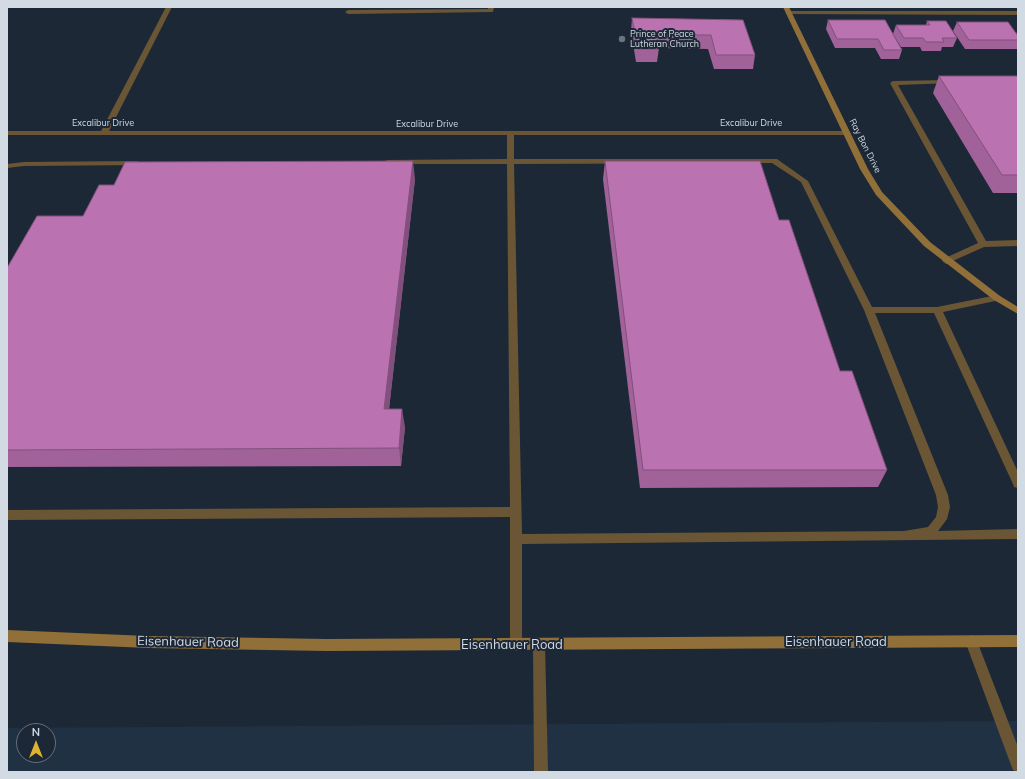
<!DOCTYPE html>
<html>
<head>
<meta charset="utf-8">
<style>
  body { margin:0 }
  #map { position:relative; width:1025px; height:779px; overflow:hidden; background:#1c2836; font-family:Mulish,sans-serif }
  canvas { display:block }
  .frame { position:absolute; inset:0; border:8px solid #d2dae4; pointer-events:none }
  .north { position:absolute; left:16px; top:723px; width:40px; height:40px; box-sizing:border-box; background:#1c2836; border:1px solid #656f7c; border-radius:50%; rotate:0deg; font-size:11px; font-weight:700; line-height:16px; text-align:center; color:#d2dae4 }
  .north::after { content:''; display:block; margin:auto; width:14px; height:18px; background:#ddb233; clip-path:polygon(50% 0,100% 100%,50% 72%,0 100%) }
</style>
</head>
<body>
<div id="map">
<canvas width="1025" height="779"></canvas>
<div class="frame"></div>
<div class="north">N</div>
</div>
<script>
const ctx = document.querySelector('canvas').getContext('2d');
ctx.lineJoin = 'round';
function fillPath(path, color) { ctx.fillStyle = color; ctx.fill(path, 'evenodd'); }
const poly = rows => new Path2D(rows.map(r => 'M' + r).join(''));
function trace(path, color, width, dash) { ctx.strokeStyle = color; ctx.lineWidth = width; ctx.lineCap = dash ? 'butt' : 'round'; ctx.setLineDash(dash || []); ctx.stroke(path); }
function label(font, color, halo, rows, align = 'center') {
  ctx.font = font + ' Mulish,sans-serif'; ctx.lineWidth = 4; ctx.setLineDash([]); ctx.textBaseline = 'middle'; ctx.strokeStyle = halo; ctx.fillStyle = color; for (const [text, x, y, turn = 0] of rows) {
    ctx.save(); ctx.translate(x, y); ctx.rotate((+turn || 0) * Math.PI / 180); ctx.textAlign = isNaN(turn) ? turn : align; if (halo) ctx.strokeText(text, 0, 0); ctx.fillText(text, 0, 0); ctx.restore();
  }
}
fillPath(poly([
  [1018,721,1018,772,7,772,7,728],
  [24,731,48,731,48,755,24,755]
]), '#213144');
fillPath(poly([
  [166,7,172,7,108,133,107,135,101,135,100,133,166,7],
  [488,7,494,7,493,12,348,14,345,12,348,10,488,9,488,7],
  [950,80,952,81,952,83,898,85,986,241,1018,240,1018,246,984,247,946,264,942,261,943,259,978,243,890,83,893,81,950,80],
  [507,132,510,132,514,134,514,159,777,159,808,181,872,307,937,307,997,295,1000,296,1002,298,1000,300,943,312,1018,472,1018,488,1014,487,1013,484,934,313,875,313,948,495,950,507,947,519,938,531,1018,529,1018,539,522,544,522,645,520,649,516,651,512,649,510,645,510,517,7,520,7,510,510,507,507,164,387,164,383,162,387,160,507,159,507,132],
  [772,163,801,182,864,310,936,495,938,507,936,517,928,527,904,531,522,534,514,164,772,163],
  [137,161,141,163,140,165,24,166,7,168,7,164,24,162,137,161],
  [971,635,975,637,977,641,1018,747,1018,772,1013,770,1011,765,965,641,967,637,971,635],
  [539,638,543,640,545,644,548,772,534,772,533,644,535,640,539,638]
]), '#6a5635');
fillPath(poly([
  [788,11,1018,11,1018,15,786,14,786,12,788,11],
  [7,131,847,131,851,133,847,135,7,135,7,131]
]), '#6a5635');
fillPath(poly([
  [783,7,789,7,868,169,882,192,930,242,1000,296,1018,307,1018,314,994,300,924,246,876,195,860,169,783,7],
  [7,630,148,636,327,639,1018,635,1018,647,327,651,148,648,7,642,7,630]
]), '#906f39');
fillPath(poly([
  [632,18,743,20,755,55,753,69,714,69,708,49,659,48,657,62,636,62,631,31],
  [828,20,885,20,902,50,899,59,881,59,875,48,835,48,826,29],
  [927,21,957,38,953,47,942,47,941,51,922,51,920,47,901,47,893,34,896,25,926,25],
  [957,22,1016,34,1018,30,1018,48,1017,49,965,49,953,31],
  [939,76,1018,76,1018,193,993,193,933,93],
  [605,161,779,220,840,371,887,470,878,487,640,488,603,179],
  [415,179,389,409,405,427,401,466,7,467,7,268,83,216]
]), '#a06298');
fillPath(poly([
  [413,161,415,179,387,427,384,409],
  [402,409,405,427,401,466,399,448]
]), '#82507c');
const building = poly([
  [632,18,743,20,755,55,716,55,711,35,656,35,659,49,638,49,632,18],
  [828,20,885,20,902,50,884,50,878,39,837,39,828,20],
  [927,21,946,21,957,38,942,38,944,42,926,42,923,38,904,38,896,25,930,25,927,21],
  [957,22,1008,22,1018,36,1018,40,969,40,957,22],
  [939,76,1018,76,1018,175,1002,175,939,76],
  [413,161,384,409,402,409,399,448,7,450,7,268,37,216,83,216,99,185,114,185,125,162,413,161],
  [605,161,760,161,779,220,789,220,840,371,852,371,887,470,643,470,605,161]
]);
fillPath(building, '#ba72b1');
trace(building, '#82507c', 1);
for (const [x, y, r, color] of [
  [622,39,4,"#6b7280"]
]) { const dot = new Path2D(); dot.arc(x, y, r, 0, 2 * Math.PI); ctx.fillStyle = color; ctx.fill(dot); trace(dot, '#1c2836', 1.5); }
label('9px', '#d2dae4', '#1c2836', [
  ["Prince of Peace",630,34],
  ["Lutheran Church",630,44]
], 'left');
label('9px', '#d2dae4', '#1c2836', [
  ["Excalibur Drive",103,123],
  ["Excalibur Drive",751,123],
  ["Excalibur Drive",427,124],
  ["Ray Bon Drive",865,146,63]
]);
label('13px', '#d2dae4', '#1c2836', [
  ["Eisenhauer Road",188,642,1],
  ["Eisenhauer Road",836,642],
  ["Eisenhauer Road",512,645]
]);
</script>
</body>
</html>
